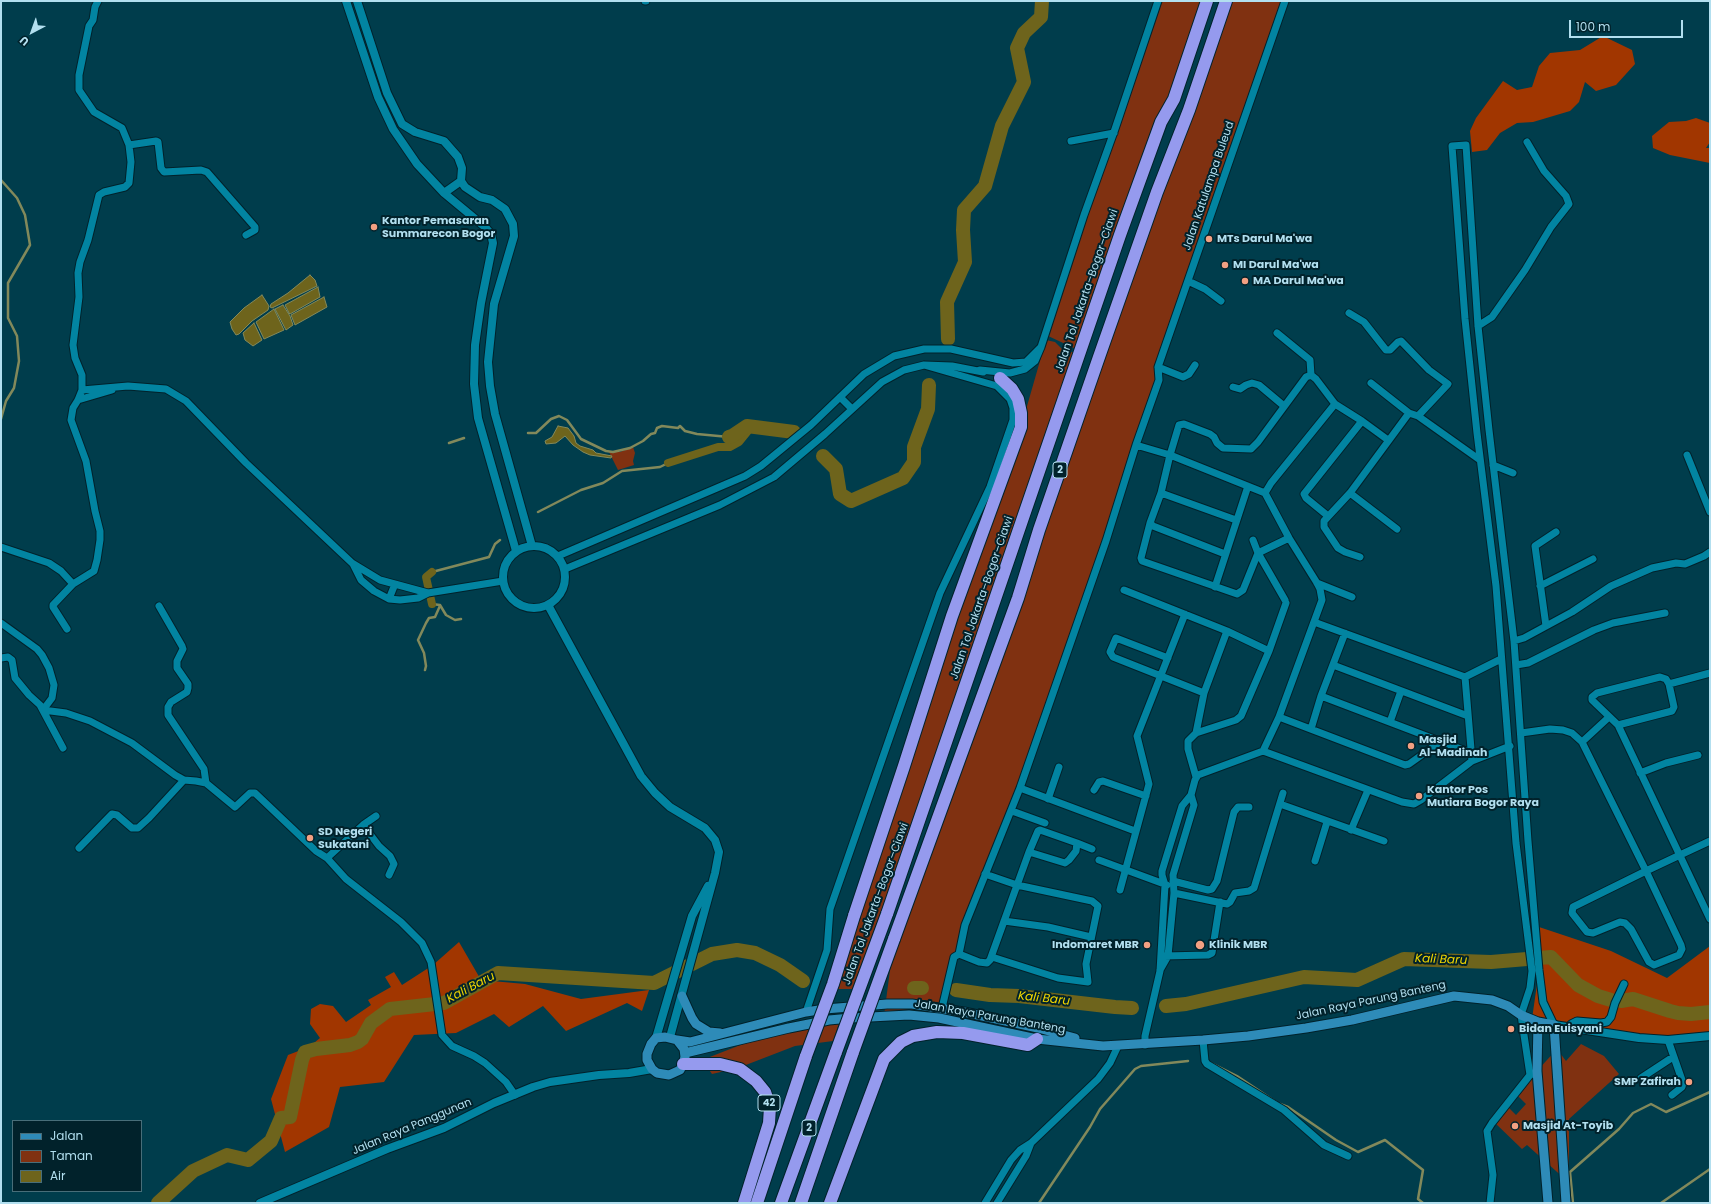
<!DOCTYPE html>
<html>
<head>
<meta charset="utf-8">
<style>
  body { margin:0 }
  #map { position:relative; width:1711px; height:1204px; overflow:hidden; background:#003d4c; font-family:Poppins,sans-serif }
  canvas { display:block }
  .frame { position:absolute; inset:0; border:2px solid #b2dfef; pointer-events:none }
  .legend { position:absolute; left:12px; top:1120px; width:130px; height:72px; box-sizing:border-box; background:#01222b; border:1px solid #486e79; margin:0; padding:5px 7px; list-style:none; font-size:12px; color:#b2dfef }
  .legend li { display:flex; align-items:center; gap:8px; height:20px }
  .legend b { width:20px; border:1px solid #486e79 }
  .north { position:absolute; left:12px; top:12px; width:40px; height:40px; -webkit-text-stroke:3px #01222b; paint-order:stroke; rotate:221deg; font-size:11px; font-weight:700; line-height:16px; text-align:center; color:#b2dfef }
  .north::after { content:''; display:block; margin:auto; width:14px; height:18px; background:#b2dfef; clip-path:polygon(50% 0,100% 100%,50% 72%,0 100%) }
  .scale { position:absolute; left:1569px; top:20px; width:114px; height:18px; box-sizing:border-box; border:2px solid #b2dfef; border-top:0; padding-left:5px; font-size:12px; line-height:14px; white-space:nowrap; color:#b2dfef; -webkit-text-stroke:3px #01222b; paint-order:stroke }
</style>
</head>
<body>
<div id="map">
<canvas width="1711" height="1204"></canvas>
<div class="frame"></div>
<ul class="legend">
<li><b style="height:5px;background:#2e8bb8"></b>Jalan</li>
<li><b style="height:11px;background:#803111"></b>Taman</li>
<li><b style="height:11px;background:#6e641c"></b>Air</li>
</ul>
<div class="north">U</div>
<div class="scale">100 m</div>
</div>
<script>
const ctx = document.querySelector('canvas').getContext('2d');
ctx.lineJoin = 'round';
function fillPath(path, color) { ctx.fillStyle = color; ctx.fill(path, 'evenodd'); }
const poly = rows => new Path2D(rows.map(r => 'M' + r).join(''));
function trace(path, color, width, dash) { ctx.strokeStyle = color; ctx.lineWidth = width; ctx.lineCap = dash ? 'butt' : 'round'; ctx.setLineDash(dash || []); ctx.stroke(path); }
function label(font, color, halo, rows, align = 'center') {
  ctx.font = font + ' Poppins,sans-serif'; ctx.lineWidth = 4; ctx.setLineDash([]); ctx.textBaseline = 'middle'; ctx.strokeStyle = halo; ctx.fillStyle = color; for (const [text, x, y, turn = 0] of rows) {
    ctx.save(); ctx.translate(x, y); ctx.rotate((+turn || 0) * Math.PI / 180); ctx.textAlign = isNaN(turn) ? turn : align; if (halo) ctx.strokeText(text, 0, 0); ctx.fillText(text, 0, 0); ctx.restore();
  }
}
fillPath(poly([
  [1158,1,1207,1,1076,349,1046,335],
  [1226,1,1288,1,1158,367,1159,380,1012,811,985,874,962,945,954,957,940,1018,884,1016,894,939],
  [1046,340,1055,342,1063,350,1075,353,860,989,831,989,1021,427],
  [633,447,635,453,633,461,634,465,618,470,609,452,620,452],
  [840,1020,833,1041,795,1046,738,1068,712,1074,702,1060,797,1023],
  [1581,1044,1604,1056,1619,1074,1569,1119,1569,1176,1566,1180,1527,1145,1522,1149,1494,1122,1508,1107,1516,1115,1526,1104,1516,1094,1557,1049,1566,1061]
]), '#803111');
fillPath(poly([
  [1603,36,1632,50,1635,64,1616,85,1596,91,1585,82,1579,102,1570,111,1533,122,1517,123,1500,133,1487,150,1472,152,1470,131,1476,118,1503,81,1517,90,1532,87,1539,66,1550,53,1580,50],
  [1696,118,1710,123,1710,142,1706,148,1710,148,1710,163,1670,155,1653,148,1652,136,1669,122,1686,121],
  [1536,926,1611,951,1667,978,1710,946,1710,1036,1667,1040,1532,1019,1539,970],
  [459,942,481,980,525,984,581,999,649,990,642,1011,627,1003,566,1031,543,1006,509,1027,494,1014,456,1033,414,1035,384,1082,340,1087,329,1127,285,1152,271,1099,288,1055,309,1047,320,1038,310,1024,311,1009,320,1004,333,1006,346,1022,371,1005,368,1000,391,987,385,977,394,972,402,985,433,965]
]), '#a13600');
const water = poly([
  [310,275,315,280,317,286,272,308,270,307,271,304,288,293,310,275],
  [318,287,320,297,290,314,289,313,285,305,318,287],
  [262,295,269,306,268,310,252,321,239,334,236,335,232,329,230,322,244,308,262,295],
  [324,297,327,307,295,325,291,315,324,297],
  [283,305,290,316,293,325,286,330,275,309,283,305],
  [274,309,284,330,264,339,256,322,274,309],
  [254,323,262,340,253,346,245,340,243,333,254,323],
  [558,426,568,428,574,436,576,443,580,446,593,450,596,453,612,456,611,458,590,455,583,452,573,445,565,436,556,443,546,444,545,441,552,437,558,426]
]);
fillPath(water, '#6e641c');
trace(water, '#82895b', 1);
trace(poly([
  [1,180,17,198,25,215,30,245,8,283,8,318,17,336,19,361,14,388,6,401,1,419],
  [528,433,536,433,551,419,559,416,567,420,581,439,606,451,613,452,630,448,643,441,651,434,655,433,657,428,662,426,678,428,680,426,685,431,697,434,729,437],
  [449,443,464,438],
  [538,512,581,490,603,483,622,471,660,467,668,463],
  [432,572,489,557,495,544,500,540],
  [440,605,446,615,455,620,461,619],
  [425,670,426,666,424,653,418,640,426,623,429,618,435,617,439,608,440,605,432,604],
  [1209,1062,1237,1076,1276,1102],
  [1280,1104,1288,1107,1336,1140,1358,1152,1385,1140,1423,1170,1418,1199,1423,1203],
  [1039,1203,1090,1127,1100,1109,1135,1069,1141,1066,1188,1061],
  [1573,1203,1570,1172,1619,1129,1633,1113,1651,1104,1666,1112,1710,1092],
  [1661,1203,1710,1169]
]), '#82895b', 2.5);
trace(poly([
  [668,463,718,447,730,447,739,442,752,426],
  [432,604,426,577,432,572]
]), '#6e641c', 8);
trace(poly([
  [948,339,947,302,965,262,963,230,964,210,985,186,1002,126,1024,82,1017,48,1024,33,1041,17,1042,1],
  [729,437,732,436,747,426,794,432],
  [823,456,836,469,840,494,851,501,903,478,914,462,914,447,928,409,929,385],
  [914,988,922,988],
  [956,990,990,995,1019,996,1115,1007,1132,1008],
  [1621,1001,1633,999,1670,1011,1678,1013,1691,1014,1710,1012],
  [1166,1006,1186,1004,1304,977,1357,980,1404,959,1491,962,1551,957,1578,985,1598,996,1611,1000],
  [158,1203,193,1171,227,1155,248,1160,271,1141,281,1118,290,1117,302,1060,305,1052,316,1049,350,1045,358,1042,362,1039,371,1023,390,1009,444,1003,498,973,654,983,712,954,737,950,755,953,780,965,803,981]
]), '#6e641c', 14);
const minor = poly([
  [645,1,646,1],
  [1071,141,1114,133],
  [129,145,156,141,158,142,161,168,164,172,201,170,207,172,255,227,255,230,246,235],
  [1188,281,1205,289,1221,301],
  [1349,313,1364,322,1386,350,1390,350,1398,342,1401,341,1429,370,1448,384,1418,416],
  [1478,326,1492,317,1525,270,1551,227,1569,204,1566,196,1544,171,1527,142],
  [1277,333,1310,360,1311,375],
  [1041,347,1084,215,1115,129,1158,1],
  [1158,367,1183,377,1189,374,1195,365],
  [1371,383,1409,413],
  [1233,387,1240,389,1246,385,1252,383,1259,385,1284,406],
  [82,390,128,386,166,389,186,401,246,463,352,563,380,580,428,593],
  [840,397,852,409],
  [78,400,112,390],
  [1136,445,1170,455,1265,493,1289,538,1317,583,1320,589,1322,600,1279,717,1263,751,1198,775,1195,780,1191,795,1182,806,1162,871,1162,875,1165,885,1160,971,1145,1036,1145,1045],
  [1687,455,1710,512],
  [1493,465,1513,473],
  [1161,493,1236,520],
  [1265,493,1271,483,1335,404,1362,421,1388,440],
  [1350,493,1397,529],
  [1328,516,1306,498,1304,494,1362,421],
  [1150,523,1141,558,1142,561,1237,594,1243,590,1258,553,1289,538],
  [1253,540,1258,553,1285,600],
  [1,547,49,563,61,571,73,584,94,571,97,560,100,540,100,531,95,511,86,461,71,420,73,408,78,400,82,390,82,375,75,358,73,345,79,297,78,273,80,262,88,240,99,195,104,192,125,187,129,183,131,162,129,145,122,128,94,112,79,90,79,75,89,26,93,20,95,7,98,1],
  [1225,554,1153,526,1150,523,1161,493,1170,455,1179,425,1184,424,1210,434,1214,437,1217,443,1223,448,1251,449,1258,442,1306,377,1311,375,1316,379,1335,404],
  [558,556,745,476,761,466,811,425,864,374,894,356,924,349,951,349,1013,363,1026,362,1041,347,1035,361,1025,369,1010,373,980,370],
  [1360,557,1345,552,1338,548,1324,527,1324,521,1350,493,1409,413,1418,416,1480,460],
  [353,564,361,580,374,591,389,599,400,600,418,598,428,593,503,581],
  [565,569,720,505,774,477,825,434,882,382,904,370,924,365,952,366,983,372],
  [1317,583,1352,597],
  [1540,586,1593,559],
  [1215,587,1248,486],
  [1124,590,1227,631,1269,651],
  [389,599,395,584],
  [159,606,182,646,183,649,177,661,177,668,188,684,188,688,187,692,171,702,168,707,168,715,204,769,206,783],
  [1314,622,1465,677,1472,761],
  [1,623,37,649,42,655,49,668,54,685,52,698,43,710],
  [1546,626,1535,546,1556,532],
  [67,629,53,607,53,605,73,584],
  [1514,641,1524,638,1572,612,1611,586,1652,568,1676,563,1685,564,1704,556,1710,552],
  [1,658,8,657,12,660,15,678,29,695,40,705,63,748],
  [1168,658,1116,638,1110,652,1113,657,1204,693],
  [1333,665,1468,716],
  [1516,665,1528,663,1594,630,1613,623,1665,613],
  [1465,677,1501,659],
  [1669,684,1710,673],
  [1321,696,1471,753],
  [43,710,66,713,90,721,132,743,175,775,184,780,196,781,206,783,235,807,250,793,255,793,316,851,327,858,346,879,401,922,422,943,431,962,442,1035,452,1046,474,1056,485,1063,506,1082,515,1095],
  [1279,717,1405,765,1409,764,1440,742],
  [1390,722,1401,691],
  [1618,725,1672,711,1674,707,1669,684,1666,679,1660,677,1597,693,1592,697,1592,700,1618,725,1710,919],
  [1311,729,1321,696,1345,633],
  [1196,733,1204,693,1227,631],
  [1521,733,1550,729,1563,730,1572,733,1582,742,1646,871,1681,945,1682,949,1679,955,1654,965,1649,962,1631,929,1625,923,1620,922,1593,933,1587,932,1572,913,1573,907,1646,871,1680,855,1710,841],
  [1582,742,1609,717],
  [1263,751,1402,802,1414,804,1421,800,1472,761,1510,746],
  [1640,773,1666,763,1698,755],
  [1196,777,1188,749,1188,741,1196,733,1236,720,1241,716,1269,651,1286,603],
  [1020,788,1135,831],
  [1094,790,1099,782,1103,781,1146,796],
  [1048,799,1059,767],
  [1280,804,1384,841],
  [1012,811,1045,823],
  [363,825,379,846,390,856,394,864,389,875],
  [1351,830,1368,790],
  [1077,843,1092,849],
  [79,848,112,814,117,815,132,828,138,828,149,818,184,780],
  [327,858,363,825,376,816],
  [1099,860,1167,885],
  [1315,861,1327,822],
  [985,874,1017,885,1092,901,1098,906,1086,964,1088,982,1058,978,992,957],
  [1173,881,1208,890,1212,889,1217,881,1234,812,1238,807,1249,807],
  [1120,890,1149,784,1137,736,1185,614],
  [1174,893,1227,904,1230,902,1235,893,1249,891,1254,888,1283,793],
  [1004,921,1048,927,1091,937],
  [959,954,979,962,987,963,990,960,1029,852,1038,831,1040,830,1077,843,1076,851,1069,860,1065,863,1029,852],
  [1164,956,1208,955,1212,953,1220,902],
  [1160,970,1168,956,1174,893,1173,875,1194,805,1191,795],
  [942,1008,954,957,959,954,965,925,1020,788,1106,541,1136,445,1159,380,1158,367,1285,1],
  [806,1012,827,950,830,909,940,593,990,487,1013,420,1013,408,1010,399,997,386,924,365],
  [1571,1028,1571,1024,1577,1021,1601,1023,1607,1022,1611,1017,1615,1003,1624,984],
  [1203,1040,1205,1061,1207,1064,1284,1110,1324,1145,1348,1156],
  [1668,1040,1683,1083,1682,1087,1672,1095],
  [1530,1075,1521,1015,1530,988,1532,971,1516,843,1496,586,1477,433,1465,319,1452,146,1466,145,1478,326,1489,430,1514,641,1528,841,1539,970,1543,1002,1554,1025],
  [1641,1078,1673,1057],
  [985,1203,1011,1160,1020,1150,1031,1143,1098,1079,1110,1063,1118,1046],
  [997,1203,1026,1156,1031,1143],
  [1490,1203,1493,1175,1487,1131,1492,1123,1530,1075,1534,1073]
]);
const tertiary = poly([
  [346,1,378,97,393,129,417,164,444,193,485,227,491,234,493,243,481,303,475,345,474,384,478,418,516,551],
  [357,1,387,93,402,124,415,132,444,141,458,157,462,168,461,181,465,187,480,197,492,200,505,209,513,224,514,236,494,304,488,362,490,386,495,414,532,546],
  [444,193,461,181],
  '503 577a31 31 0 1 1 62 0a31 31 0 1 1-62 0Z',
  [548,605,641,776,655,793,670,807,705,828,715,840,719,852,715,873,670,1037],
  [1554,1025,1639,1038,1668,1040,1710,1036],
  [656,1038,692,916,708,886],
  [260,1203,387,1149,444,1128,494,1103,533,1087,550,1082,599,1075,629,1073,652,1069]
]);
const secondary = poly([
  [682,996,692,1018,696,1024,709,1032,720,1033],
  [1538,1022,1537,1071,1548,1203],
  [665,1037,677,1040,684,1049,685,1057,683,1064,680,1070,669,1075,657,1073,652,1069,647,1060,647,1054,651,1044,656,1038,665,1037],
  [677,1040,690,1042,806,1012,825,1009,887,1004,912,1004,964,1012,1038,1028,1075,1038],
  [685,1053,789,1028,829,1020,851,1018,909,1015,939,1018,1037,1039,1103,1046,1203,1040,1248,1036,1306,1028,1352,1020,1454,996,1492,1000,1508,1006,1521,1015,1538,1022,1554,1025,1566,1203]
]);
const motorway = poly([
  [887,914,1120,235,1161,122,1174,99,1207,1],
  [854,916,904,766,952,616,1021,427,1021,413,1018,399,1012,389,1000,378],
  [894,939,1018,598,1039,530,1099,357,1157,192,1189,110,1226,1],
  [683,1064,720,1064,740,1069,756,1081,765,1092,770,1107,769,1123,744,1203],
  [757,1203,806,1056],
  [781,1203,836,1052],
  [801,1203,853,1052],
  [830,1203,884,1059,901,1042,913,1036,937,1032,963,1033,1028,1045,1037,1039]
]);
trace(minor, '#01222b', 9);
trace(tertiary, '#01222b', 10);
trace(secondary, '#01222b', 11);
trace(motorway, '#01222b', 14);
trace(minor, '#0284a1', 7);
trace(tertiary, '#0284a1', 8);
trace(secondary, '#2e8bb8', 9);
trace(motorway, '#959aee', 12);
const motorwayBridge = poly([
  [836,1052,887,914],
  [853,1052,894,939],
  [806,1056,833,984,854,916]
]);
trace(motorwayBridge, '#01222b', 14, []);
trace(motorwayBridge, '#959aee', 12);
for (const [x, y, r, color] of [
  [374,227,4,"#f3a082"],
  [1209,239,4,"#f3a082"],
  [1225,265,4,"#f3a082"],
  [1245,281,4,"#f3a082"],
  [1411,746,4,"#f3a082"],
  [1419,796,4,"#f3a082"],
  [310,838,4,"#f3a082"],
  [1147,945,4,"#f3a082"],
  [1200,945,5,"#f3a082"],
  [1511,1029,4,"#f3a082"],
  [1689,1082,4,"#f3a082"],
  [1515,1126,4,"#f3a082"]
]) { const dot = new Path2D(); dot.arc(x, y, r, 0, 2 * Math.PI); ctx.fillStyle = color; ctx.fill(dot); trace(dot, '#01222b', 1.5); }
for (const [x, y, w] of [
  [1060,470,14],
  [769,1103,22],
  [809,1128,14]
]) { const box = new Path2D(); box.roundRect(x - w / 2, y - 8, w, 16, 3); ctx.fillStyle = '#01222b'; ctx.fill(box); trace(box, '#b2dfef', 1); }
label('bold 10px', '#b2dfef', null, [
  ["2",1060,470],
  ["42",769,1103],
  ["2",809,1128]
]);
label('11px', '#b2dfef', '#01222b', [
  ["Jalan Katulampa Buleud",1209,186,-71],
  ["Jalan Tol Jakarta–Bogor–Ciawi",1087,291,-71],
  ["Jalan Tol Jakarta–Bogor–Ciawi",982,598,-71],
  ["Jalan Tol Jakarta–Bogor–Ciawi",876,904,-70],
  ["Jalan Raya Parung Banteng",1371,1001,-12],
  ["Jalan Raya Parung Banteng",990,1017,10],
  ["Jalan Raya Panggunan",412,1127,-23]
]);
label('bold 11px', '#b2dfef', '#01222b', [
  ["Kantor Pemasaran",382,221],
  ["Summarecon Bogor",382,234],
  ["MTs Darul Ma'wa",1217,239],
  ["MI Darul Ma'wa",1233,265],
  ["MA Darul Ma'wa",1253,281],
  ["Masjid",1419,740],
  ["Al-Madinah",1419,753],
  ["Kantor Pos",1427,790],
  ["Mutiara Bogor Raya",1427,803],
  ["SD Negeri",318,832],
  ["Sukatani",318,845],
  ["Indomaret MBR",1139,945,"right"],
  ["Klinik MBR",1209,945],
  ["Bidan Euisyani",1519,1029],
  ["SMP Zafirah",1681,1082,"right"],
  ["Masjid At-Toyib",1523,1126]
], 'left');
label('italic 12px', '#f0d600', '#01222b', [
  ["Kali Baru",1441,960,2],
  ["Kali Baru",471,988,-28],
  ["Kali Baru",1044,999,6]
]);
</script>
</body>
</html>
